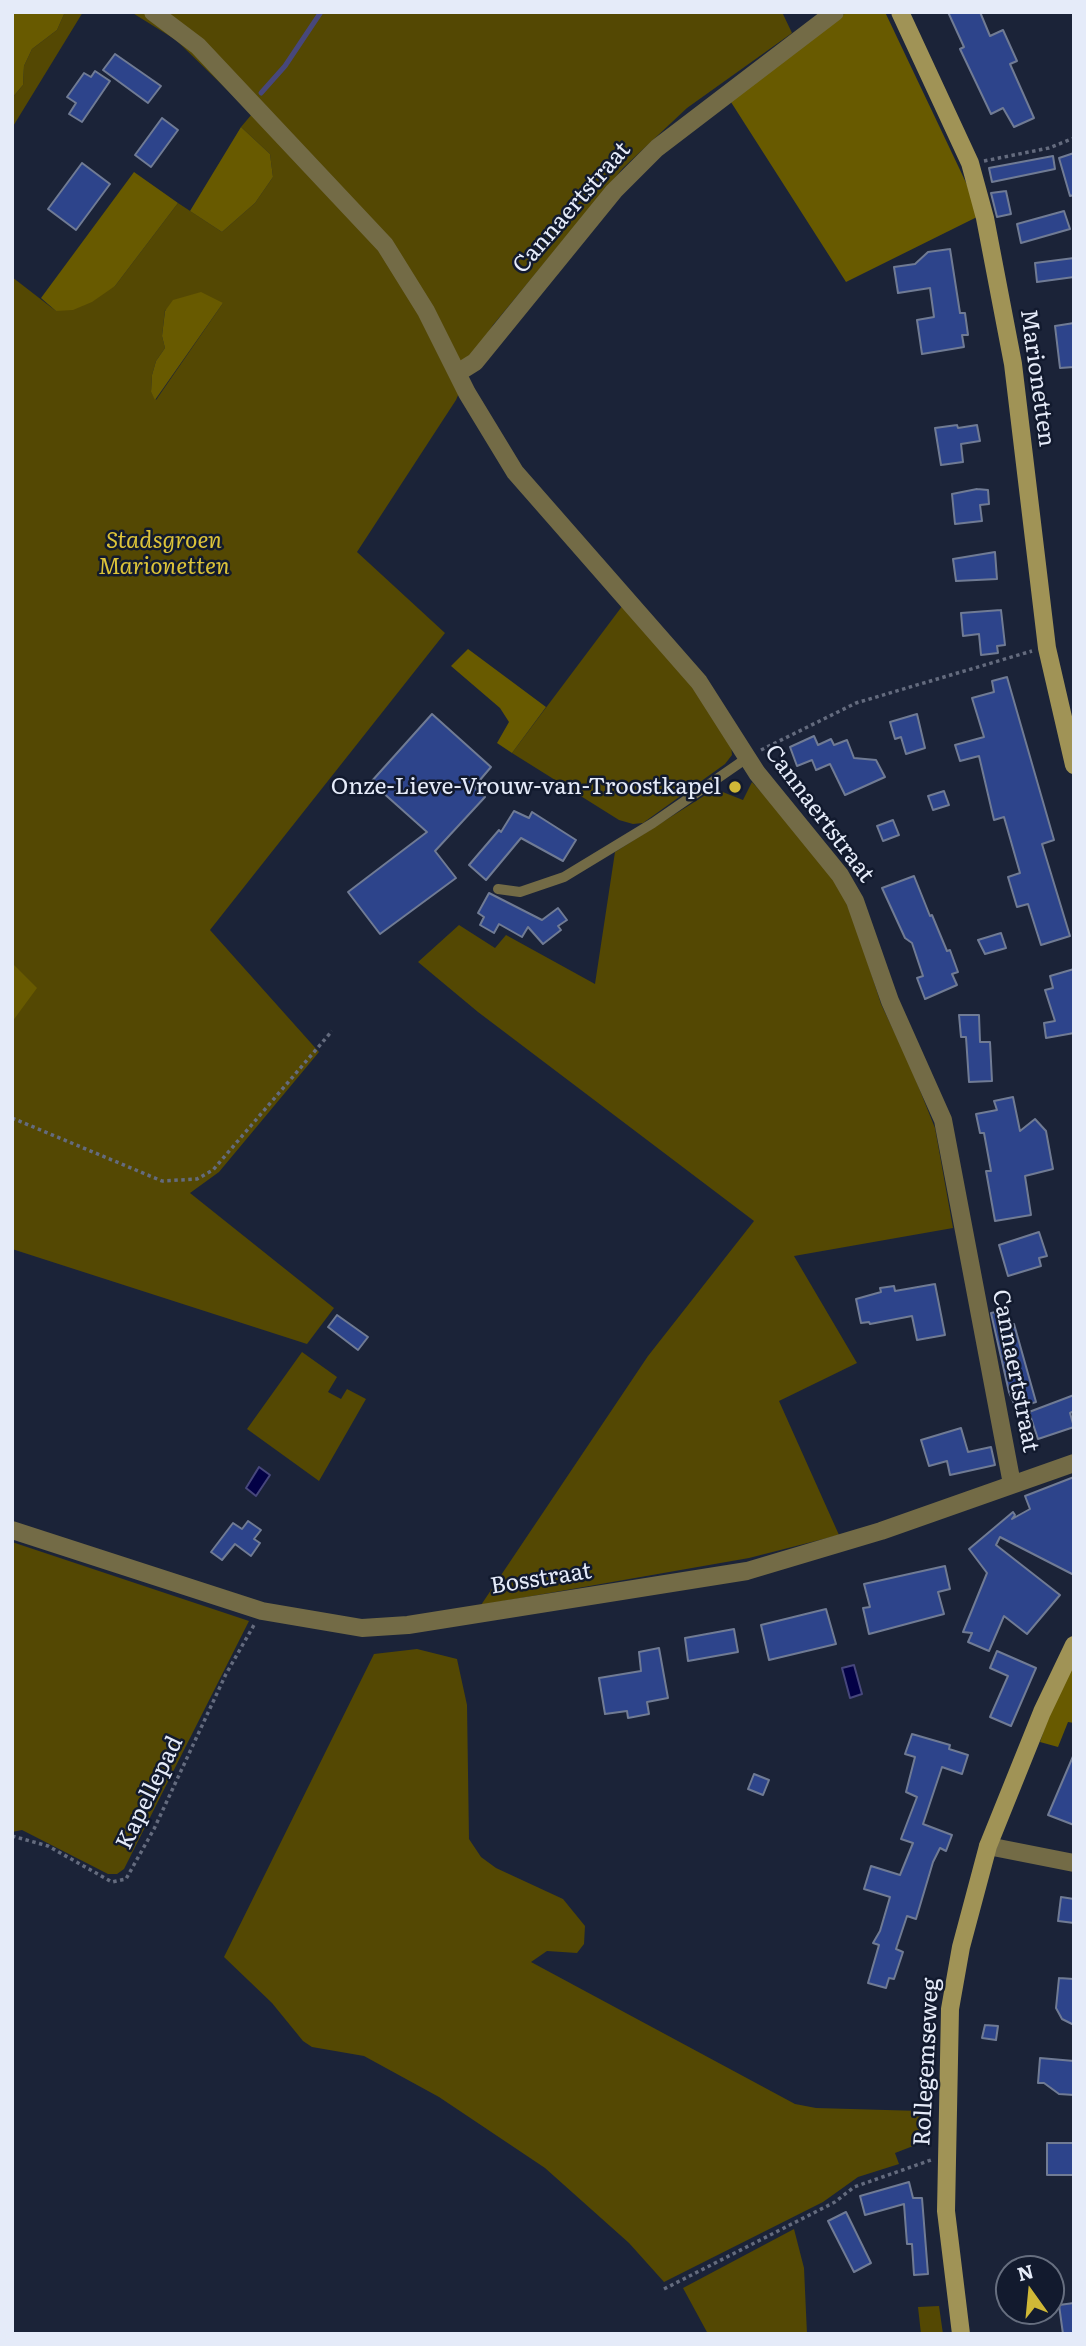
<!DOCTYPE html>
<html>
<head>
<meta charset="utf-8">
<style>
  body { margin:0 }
  #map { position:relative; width:1086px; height:2346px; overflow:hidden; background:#1b2338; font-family:Literata,serif }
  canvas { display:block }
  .frame { position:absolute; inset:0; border:14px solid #e5ebf9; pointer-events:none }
  .north { position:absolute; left:995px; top:2255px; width:70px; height:70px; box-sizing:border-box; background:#121a2e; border:2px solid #666e7f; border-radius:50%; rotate:345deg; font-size:19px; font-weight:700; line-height:28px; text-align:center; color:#e5ebf9 }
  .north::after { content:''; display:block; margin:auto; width:24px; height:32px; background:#d0b837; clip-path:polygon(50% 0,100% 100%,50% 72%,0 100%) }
</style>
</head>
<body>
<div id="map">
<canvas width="1086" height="2346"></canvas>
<div class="frame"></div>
<div class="north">N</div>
</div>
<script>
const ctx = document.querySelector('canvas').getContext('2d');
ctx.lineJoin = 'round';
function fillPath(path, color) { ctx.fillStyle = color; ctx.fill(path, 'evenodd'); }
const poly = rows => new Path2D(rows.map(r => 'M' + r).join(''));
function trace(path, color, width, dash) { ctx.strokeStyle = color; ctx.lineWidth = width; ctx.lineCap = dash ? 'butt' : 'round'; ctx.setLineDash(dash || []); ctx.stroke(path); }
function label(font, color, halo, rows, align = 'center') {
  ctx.font = font + ' Literata,serif'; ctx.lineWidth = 5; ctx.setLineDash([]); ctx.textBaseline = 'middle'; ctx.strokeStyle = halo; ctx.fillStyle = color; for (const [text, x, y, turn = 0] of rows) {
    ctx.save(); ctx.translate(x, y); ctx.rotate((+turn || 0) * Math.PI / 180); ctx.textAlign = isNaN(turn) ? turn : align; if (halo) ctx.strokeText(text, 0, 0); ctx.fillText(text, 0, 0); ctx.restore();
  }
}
fillPath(poly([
  [65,12,83,12,12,128,12,98,23,85,24,66,32,49,57,30],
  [131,12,782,12,792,33,687,108,623,168,493,325,479,347,456,400,357,552,445,633,210,930,319,1052,219,1172,190,1193,334,1308,307,1344,12,1249,12,277,56,311,115,286,178,203,222,232,255,203,273,177,270,154,241,127,252,114,176,40],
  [223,303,156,400,151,392,152,375,156,361,165,348,162,336,165,310],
  [623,605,678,666,731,744,732,755,725,764,643,823,633,824,619,820,512,753],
  [752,782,817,853,836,880,854,920,881,1004,909,1063,935,1128,953,1228,794,1256,857,1363,779,1401,839,1535,749,1558,481,1605,648,1356,754,1221,478,1012,418,962,459,925,495,948,506,935,595,984,615,852,715,789,743,800],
  [302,1352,337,1377,328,1392,341,1399,347,1389,366,1399,319,1481,247,1429],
  [12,1542,249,1621,124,1869,117,1874,108,1874,22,1830,12,1832],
  [417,1649,457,1659,467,1705,469,1839,481,1857,496,1868,563,1899,585,1926,584,1944,577,1953,547,1951,531,1962,795,2104,816,2108,921,2111,921,2143,895,2153,899,2164,858,2177,823,2202,664,2282,629,2243,545,2168,439,2097,364,2056,312,2047,303,2041,272,2003,224,1957,374,1654],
  [794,2229,804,2268,807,2334,708,2334,683,2288],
  [939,2306,943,2334,921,2334,918,2307]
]), '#544803');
fillPath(poly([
  [12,12,65,12,57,30,32,49,24,66,23,85,12,98],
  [847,12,885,12,970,191,977,217,846,282,729,99],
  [241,127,270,154,273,177,255,203,222,232,190,211],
  [134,172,178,203,115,286,92,302,73,310,56,311,41,298],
  [201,292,223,303,155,400,151,392,152,375,156,361,165,348,162,336,165,311,173,300],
  [468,649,546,707,512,753,497,743,509,722,500,708,451,666],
  [12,963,37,988,12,1022],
  [1074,1662,1074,1723,1068,1722,1058,1747,1040,1742,1053,1703]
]), '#685a00');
const water = poly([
  [259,1467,270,1475,256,1496,246,1488,259,1467],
  [854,1665,862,1694,850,1698,842,1668,854,1665]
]);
fillPath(water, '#030146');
trace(water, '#47477c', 2);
trace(poly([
  [261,93,285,66,321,12]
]), '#47477c', 5);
const building = poly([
  [948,12,980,12,990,36,1003,30,1017,61,1010,64,1034,118,1014,127,1003,108,991,114,960,49,964,47,948,12],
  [115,54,161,86,148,103,103,70,115,54],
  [95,71,110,81,82,122,69,114,76,103,67,97,84,73,91,77,95,71],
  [162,118,178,130,151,167,135,155,162,118],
  [1074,153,1074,195,1070,196,1059,158,1074,153],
  [1053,156,1055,169,992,182,989,168,1053,156],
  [82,163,110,184,76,230,48,209,82,163],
  [1006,191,1011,214,997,217,991,193,1006,191],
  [1064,211,1070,229,1021,243,1017,224,1064,211],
  [950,249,960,313,965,313,968,335,962,335,964,347,922,354,917,320,934,317,930,288,898,293,894,267,915,264,928,252,950,249],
  [1074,258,1074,277,1037,282,1035,263,1074,258],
  [1074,323,1074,367,1060,368,1055,326,1074,323],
  [957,425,958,428,977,425,980,441,961,444,963,462,941,465,935,428,957,425],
  [977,489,988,490,989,504,980,505,982,521,955,524,952,494,977,489],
  [995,552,997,579,956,581,953,559,995,552],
  [1001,610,1005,645,997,646,998,653,981,655,979,634,963,636,961,613,1001,610],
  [1007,677,1054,840,1042,844,1070,936,1041,945,1028,904,1017,907,1008,877,1020,873,1004,817,994,820,979,756,960,761,955,745,984,737,972,698,994,692,992,681,1007,677],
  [432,714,491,767,474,787,485,797,435,851,456,878,380,934,348,892,427,832,371,782,432,714],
  [917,714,925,748,906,754,901,737,895,739,890,722,917,714],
  [814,736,818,745,831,739,834,745,847,740,854,758,876,760,885,777,845,795,830,764,816,770,812,760,797,766,790,747,814,736],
  [944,791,949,805,933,810,928,796,944,791],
  [514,811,529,818,532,812,576,840,563,861,521,838,486,880,469,865,499,830,501,832,514,811],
  [893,820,899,835,883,841,877,826,893,820],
  [914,876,930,916,932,915,947,951,950,950,958,972,952,974,957,985,925,999,917,978,923,976,912,943,905,938,882,888,914,876],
  [489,893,542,920,558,908,567,920,558,926,561,930,543,944,528,927,522,937,499,924,494,933,480,925,484,917,478,913,489,893],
  [1001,933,1006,948,985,954,978,940,1001,933],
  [1074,969,1074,1033,1046,1038,1044,1023,1055,1021,1045,990,1053,988,1050,976,1074,969],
  [959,1015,979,1015,980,1042,990,1042,992,1081,969,1082,966,1037,961,1037,959,1015],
  [1013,1097,1020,1131,1035,1119,1046,1131,1053,1169,1025,1176,1031,1215,995,1221,986,1171,991,1171,984,1133,980,1133,976,1114,997,1110,994,1101,1013,1097],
  [1039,1232,1047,1256,1039,1258,1041,1266,1008,1276,999,1245,1039,1232],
  [935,1284,945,1335,917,1340,912,1316,870,1324,869,1322,861,1323,856,1299,881,1292,880,1288,894,1286,895,1291,935,1284],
  [1000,1311,1004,1327,1014,1324,1036,1402,1016,1408,1009,1392,991,1313,1000,1311],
  [337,1315,368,1337,358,1350,328,1327,337,1315],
  [1074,1395,1074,1411,1070,1413,1074,1427,1038,1439,1029,1412,1074,1395],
  [961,1428,968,1452,991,1447,995,1465,950,1475,947,1461,929,1466,921,1440,961,1428],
  [1074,1477,1074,1575,1000,1537,996,1545,1060,1595,1027,1634,1004,1616,989,1651,968,1642,972,1633,963,1632,987,1573,969,1549,1013,1512,1015,1515,1012,1519,1030,1509,1025,1496,1074,1477],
  [248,1521,261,1530,254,1539,260,1543,251,1556,235,1544,222,1560,211,1552,233,1523,242,1529,248,1521],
  [945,1566,950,1589,938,1592,944,1614,869,1634,863,1608,870,1607,864,1584,945,1566],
  [826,1609,836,1644,769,1660,761,1625,826,1609],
  [734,1629,738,1652,688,1661,685,1638,734,1629],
  [659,1648,668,1698,647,1702,649,1714,628,1718,627,1711,605,1714,599,1678,641,1671,639,1652,659,1648],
  [997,1651,1036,1668,1011,1726,990,1717,1008,1676,990,1668,997,1651],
  [912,1734,950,1745,949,1749,968,1755,962,1774,942,1767,923,1824,952,1835,946,1851,940,1848,933,1862,916,1919,907,1916,896,1949,903,1952,894,1979,889,1978,886,1988,868,1983,879,1945,873,1943,880,1931,890,1897,864,1889,871,1866,900,1875,913,1843,901,1839,917,1797,906,1792,915,1757,905,1754,912,1734],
  [1074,1754,1074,1825,1048,1815,1074,1754],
  [754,1774,769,1780,763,1795,748,1789,754,1774],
  [1061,1897,1074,1899,1074,1923,1058,1921,1061,1897],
  [1059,1978,1074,1979,1074,2025,1062,2019,1056,2008,1059,1978],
  [985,2025,998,2026,996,2040,982,2038,985,2025],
  [1040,2058,1074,2061,1074,2095,1059,2094,1044,2083,1038,2083,1040,2058],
  [1047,2143,1074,2143,1074,2175,1047,2175,1047,2143],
  [909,2182,913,2198,922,2198,928,2274,914,2275,912,2244,907,2244,904,2204,865,2215,860,2196,909,2182],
  [846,2212,871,2263,854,2272,828,2221,846,2212],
  [1074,2303,1074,2334,1063,2334,1059,2305,1074,2303]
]);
fillPath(building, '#2d448b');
trace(building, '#707b94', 2);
trace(poly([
  [984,161,1049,148,1074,138],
  [761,750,856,703,1032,651],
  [12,1118,162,1181,197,1179,213,1170,332,1031],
  [12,1836,48,1846,112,1882,126,1879,154,1829,226,1674,254,1625],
  [664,2289,835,2202,854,2187,931,2160]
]), '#646b7e', 3.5, [3.5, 3.5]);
trace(poly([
  [498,889,520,892,564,877,653,823,747,758]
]), '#736b46', 10);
trace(poly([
  [153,12,198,46,385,245,426,311,467,393,515,472,699,682,757,773,840,875,855,901,890,1001,943,1120,1012,1484],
  [459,372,475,362,614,191,657,148,835,12],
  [12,1530,262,1611,362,1628,408,1625,747,1571,881,1531,1074,1463],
  [988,1846,1074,1863]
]), '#736b46', 18);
trace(poly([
  [900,12,970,163,985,218,1013,364,1047,648,1074,765],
  [961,2334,946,2211,950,2009,961,1947,988,1846,1042,1712,1074,1645]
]), '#a09356', 18);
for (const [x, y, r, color] of [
  [735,787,7,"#d0b837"]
]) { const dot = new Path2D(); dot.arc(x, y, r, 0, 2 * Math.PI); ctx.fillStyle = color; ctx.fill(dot); trace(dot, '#121a2e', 2.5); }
label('23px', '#e5ebf9', '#121a2e', [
  ["Cannaertstraat",572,208,-49],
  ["Marionetten",1037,378,82],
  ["Cannaertstraat",819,814,53],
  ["Cannaertstraat",1015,1371,79],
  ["Bosstraat",541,1579,-9],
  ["Kapellepad",150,1793,-64],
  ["Rollegemseweg",927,2062,-87]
]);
label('italic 23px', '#dcc339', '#121a2e', [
  ["Stadsgroen",164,541],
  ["Marionetten",164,567]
]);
label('23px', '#e5ebf9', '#121a2e', [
  ["Onze-Lieve-Vrouw-van-Troostkapel",721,787]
], 'right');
</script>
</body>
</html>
